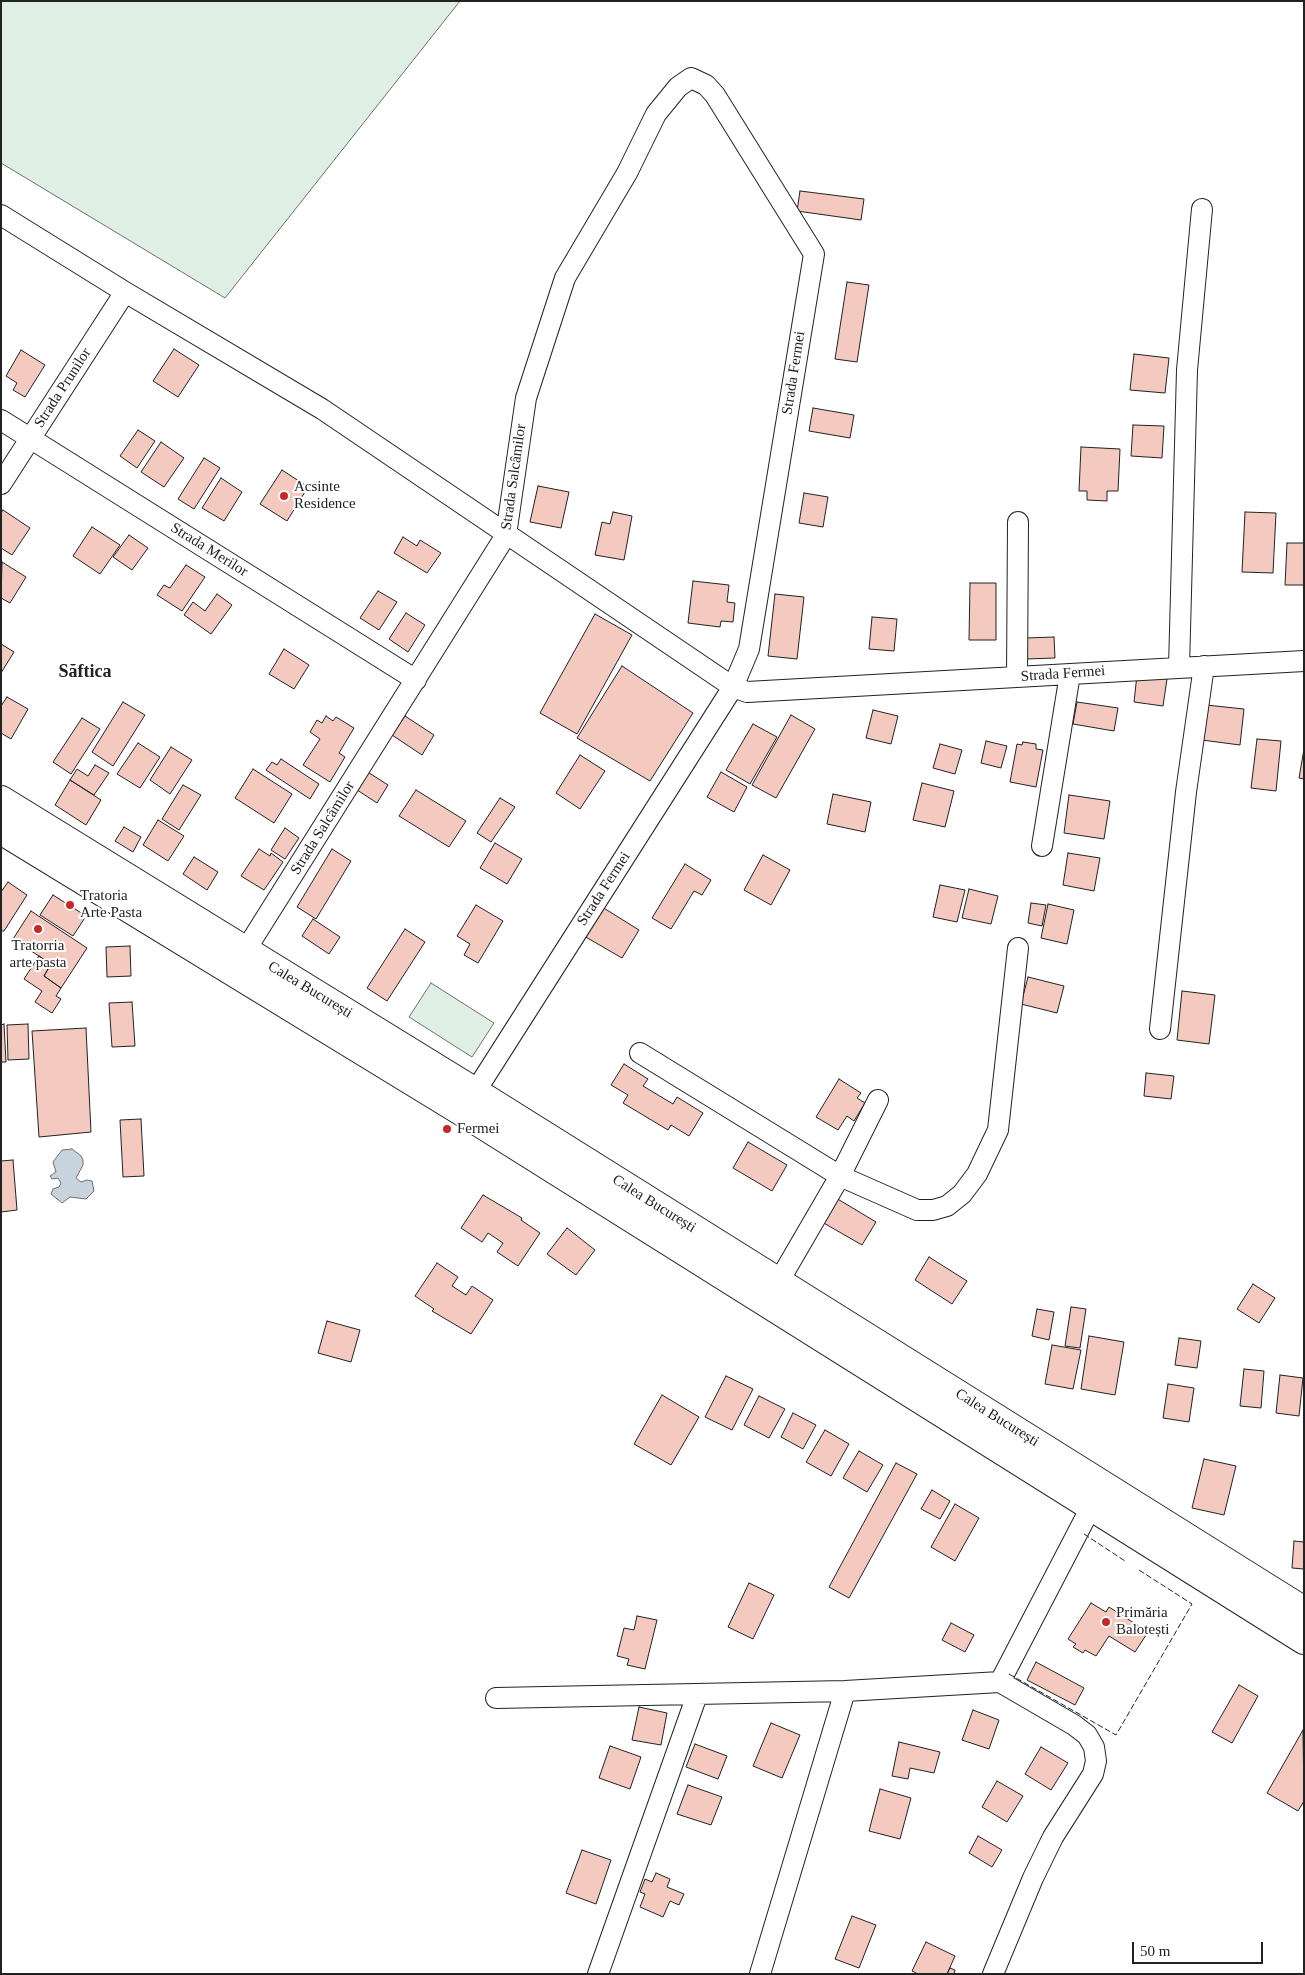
<!DOCTYPE html>
<html>
<head>
<meta charset="utf-8">
<style>
  body { margin:0 }
  #map { position:relative; width:1305px; height:1975px; overflow:hidden; background:#fff; font-family:"Times New Roman",serif }
  canvas { display:block }
  .frame { position:absolute; inset:0; border:2px solid #222; pointer-events:none }
  .scale { position:absolute; left:1132px; top:1942px; width:131px; height:22px; box-sizing:border-box; border:2px solid #222; border-top:0; padding-left:6px; font-size:15px; line-height:18px; white-space:nowrap; color:#222; -webkit-text-stroke:4px #fff; paint-order:stroke }
</style>
</head>
<body>
<div id="map">
<canvas width="1305" height="1975"></canvas>
<div class="frame"></div>
<div class="scale">50 m</div>
</div>
<script>
const ctx = document.querySelector('canvas').getContext('2d');
ctx.lineJoin = 'round';
function fillPath(path, color) { ctx.fillStyle = color; ctx.fill(path, 'evenodd'); }
const poly = rows => new Path2D(rows.map(r => 'M' + r).join(''));
function trace(path, color, width, dash) { ctx.strokeStyle = color; ctx.lineWidth = width; ctx.lineCap = dash ? 'butt' : 'round'; ctx.setLineDash(dash || []); ctx.stroke(path); }
function label(font, color, halo, rows, align = 'center') {
  ctx.font = font + ' "Times New Roman",serif'; ctx.lineWidth = 4; ctx.setLineDash([]); ctx.textBaseline = 'middle'; ctx.strokeStyle = halo; ctx.fillStyle = color; for (const [text, x, y, turn = 0] of rows) {
    ctx.save(); ctx.translate(x, y); ctx.rotate((+turn || 0) * Math.PI / 180); ctx.textAlign = isNaN(turn) ? turn : align; if (halo) ctx.strokeText(text, 0, 0); ctx.fillText(text, 0, 0); ctx.restore();
  }
}
const green = poly([
  [1,1,460,1,225,298,1,163,1,1],
  [431,983,494,1023,472,1057,409,1017,431,983]
]);
fillPath(green, '#e0efe3');
trace(green, '#6f6f6f', 1);
const water = poly([
  [72,1149,81,1156,83,1160,83,1165,76,1178,81,1182,87,1180,92,1181,94,1191,86,1199,70,1197,62,1203,51,1194,53,1189,59,1187,61,1183,58,1178,52,1179,50,1176,56,1172,53,1162,62,1150,72,1149]
]);
fillPath(water, '#c7d3dd');
trace(water, '#6f6f6f', 1);
const building = poly([
  [800,191,864,199,861,220,797,211,800,191],
  [847,282,869,285,857,362,835,359,847,282],
  [174,349,199,365,178,397,153,381,174,349],
  [21,350,45,365,25,397,13,390,17,383,6,376,21,350],
  [1134,354,1169,358,1165,393,1130,390,1134,354],
  [813,408,854,415,850,438,809,431,813,408],
  [1133,425,1164,426,1162,458,1131,456,1133,425],
  [138,430,155,441,137,468,120,456,138,430],
  [161,442,184,458,164,487,141,472,161,442],
  [1081,447,1120,449,1118,491,1107,491,1107,501,1087,500,1087,491,1079,491,1081,447],
  [204,458,220,468,194,509,178,499,204,458],
  [282,470,308,487,287,521,260,504,282,470],
  [221,478,242,492,224,521,202,508,221,478],
  [538,486,569,492,561,528,530,522,538,486],
  [804,493,828,497,823,527,799,523,804,493],
  [3,510,30,528,12,555,1,548,1,513,3,510],
  [613,512,632,516,624,560,595,555,602,522,610,524,613,512],
  [1245,512,1276,513,1273,573,1242,572,1245,512],
  [92,527,120,545,100,574,73,556,92,527],
  [129,535,148,548,132,570,113,557,129,535],
  [403,537,417,546,420,540,441,553,427,573,394,553,403,537],
  [1287,543,1304,543,1304,585,1285,585,1287,543],
  [2,562,26,577,10,603,1,598,2,562],
  [186,565,205,577,182,611,157,595,164,585,170,588,186,565],
  [693,581,729,585,727,602,735,603,733,622,721,621,720,627,688,623,693,581],
  [970,583,996,583,996,640,969,640,970,583],
  [378,591,397,602,379,630,360,618,378,591],
  [217,594,232,605,211,634,184,615,193,602,205,611,217,594],
  [775,594,804,597,797,659,768,656,775,594],
  [406,613,425,625,408,652,389,639,406,613],
  [595,614,632,635,577,734,540,713,595,614],
  [872,617,897,619,894,651,869,649,872,617],
  [1054,637,1055,658,1026,659,1026,638,1054,637],
  [1,644,14,652,1,673,1,644],
  [284,649,309,665,294,689,269,674,284,649],
  [622,666,693,713,650,781,577,738,622,666],
  [1137,675,1167,679,1163,706,1134,702,1137,675],
  [7,697,28,709,11,739,1,733,1,706,7,697],
  [123,702,145,715,113,766,92,752,123,702],
  [1077,702,1118,708,1114,731,1073,724,1077,702],
  [1206,705,1244,709,1240,745,1202,740,1206,705],
  [873,710,898,716,891,744,866,738,873,710],
  [791,715,815,729,776,798,752,785,791,715],
  [326,716,333,721,336,717,354,728,339,753,345,757,330,782,303,765,320,739,310,732,317,720,322,723,326,716],
  [405,716,434,735,422,755,392,735,405,716],
  [82,718,100,729,71,774,53,762,82,718],
  [753,724,777,737,750,784,726,770,753,724],
  [1257,739,1281,741,1276,791,1251,788,1257,739],
  [986,741,1007,746,1001,768,981,763,986,741],
  [1023,742,1036,744,1036,749,1043,750,1036,787,1010,782,1017,744,1022,745,1023,742],
  [138,743,160,757,140,788,117,774,138,743],
  [940,744,962,750,955,774,933,768,940,744],
  [171,747,192,760,170,794,150,780,171,747],
  [1304,749,1304,779,1299,778,1304,749],
  [580,755,605,771,580,809,556,793,580,755],
  [281,759,319,784,310,799,266,770,272,762,277,765,281,759],
  [95,765,109,773,94,795,70,780,77,769,88,776,95,765],
  [253,769,292,794,274,823,235,798,253,769],
  [363,769,388,785,377,803,351,786,363,769],
  [721,772,747,787,734,812,707,797,721,772],
  [70,780,101,800,86,825,55,805,70,780],
  [922,783,954,791,945,827,913,820,922,783],
  [183,785,201,795,179,830,162,819,183,785],
  [416,790,466,821,449,847,399,816,416,790],
  [833,794,871,802,865,832,827,824,833,794],
  [1069,795,1110,801,1104,839,1064,833,1069,795],
  [500,798,515,807,491,842,477,833,500,798],
  [158,820,184,836,168,861,143,845,158,820],
  [124,827,141,837,133,852,115,841,124,827],
  [285,828,299,838,285,859,271,850,285,828],
  [495,843,522,859,507,884,480,868,495,843],
  [259,849,270,856,271,853,283,862,264,890,241,876,259,849],
  [332,849,351,861,316,919,297,907,332,849],
  [1068,853,1100,858,1094,891,1063,885,1068,853],
  [763,855,790,870,771,905,744,890,763,855],
  [194,857,218,872,207,890,183,874,194,857],
  [685,864,711,880,702,895,694,891,671,929,652,918,685,864],
  [8,882,27,895,4,931,1,931,1,892,8,882],
  [940,885,965,890,957,922,933,917,940,885],
  [969,889,998,896,991,924,962,918,969,889],
  [53,895,86,916,73,936,40,915,53,895],
  [1031,903,1046,905,1042,926,1028,923,1031,903],
  [1048,904,1074,910,1067,944,1041,938,1048,904],
  [476,905,503,921,478,963,464,955,470,944,457,936,476,905],
  [602,907,639,930,622,958,584,936,602,907],
  [31,911,87,948,61,988,44,976,51,964,13,939,31,911],
  [313,919,340,937,329,954,302,936,313,919],
  [405,929,425,942,387,1001,367,988,405,929],
  [130,946,131,976,107,977,106,947,130,946],
  [39,956,51,964,44,976,61,988,56,996,61,999,52,1013,35,1002,42,991,24,979,39,956],
  [1028,977,1064,986,1057,1013,1021,1004,1028,977],
  [1182,991,1215,995,1209,1044,1177,1040,1182,991],
  [132,1002,135,1046,112,1047,109,1003,132,1002],
  [4,1024,6,1062,1,1062,1,1025,4,1024],
  [28,1024,29,1059,8,1060,7,1025,28,1024],
  [86,1028,91,1132,39,1137,32,1031,86,1028],
  [624,1064,648,1079,643,1086,673,1104,677,1097,703,1113,689,1136,671,1125,668,1130,623,1103,628,1095,611,1085,624,1064],
  [1146,1073,1174,1076,1171,1099,1144,1096,1146,1073],
  [839,1079,861,1093,857,1098,865,1103,854,1121,847,1116,838,1130,816,1117,839,1079],
  [141,1119,144,1176,123,1177,120,1120,141,1119],
  [748,1142,787,1165,772,1191,733,1168,748,1142],
  [13,1160,17,1210,1,1212,1,1161,13,1160],
  [483,1195,522,1218,521,1220,540,1233,518,1266,497,1252,503,1243,488,1233,482,1242,461,1228,483,1195],
  [836,1198,876,1222,862,1245,822,1222,836,1198],
  [567,1228,595,1250,576,1275,547,1254,567,1228],
  [929,1257,967,1281,952,1304,915,1280,929,1257],
  [437,1263,458,1277,452,1286,466,1295,472,1286,493,1300,471,1334,432,1311,434,1309,415,1296,437,1263],
  [1253,1284,1275,1298,1259,1323,1237,1309,1253,1284],
  [1071,1307,1086,1309,1080,1348,1065,1346,1071,1307],
  [1037,1309,1054,1312,1049,1340,1032,1336,1037,1309],
  [327,1321,360,1330,351,1362,318,1353,327,1321],
  [1089,1336,1124,1342,1115,1395,1081,1389,1089,1336],
  [1179,1338,1201,1341,1197,1368,1175,1365,1179,1338],
  [1052,1345,1081,1350,1073,1389,1045,1384,1052,1345],
  [1244,1369,1264,1371,1261,1408,1240,1406,1244,1369],
  [1280,1375,1303,1378,1299,1416,1276,1413,1280,1375],
  [726,1376,753,1389,732,1430,705,1417,726,1376],
  [1168,1384,1194,1388,1189,1422,1163,1418,1168,1384],
  [662,1395,699,1417,671,1465,634,1444,662,1395],
  [759,1396,785,1409,769,1438,744,1425,759,1396],
  [793,1413,816,1425,803,1449,781,1437,793,1413],
  [825,1430,849,1444,831,1476,806,1462,825,1430],
  [859,1451,883,1465,867,1492,843,1478,859,1451],
  [1204,1459,1236,1466,1224,1515,1192,1508,1204,1459],
  [896,1463,917,1474,849,1598,829,1587,896,1463],
  [932,1490,950,1501,940,1519,921,1509,932,1490],
  [955,1504,979,1518,955,1561,931,1547,955,1504],
  [1294,1541,1304,1542,1304,1569,1292,1568,1294,1541],
  [749,1583,774,1595,753,1639,728,1627,749,1583],
  [1091,1603,1106,1612,1109,1607,1148,1632,1135,1652,1109,1636,1096,1656,1085,1650,1083,1653,1073,1647,1076,1644,1068,1639,1091,1603],
  [637,1616,657,1620,645,1669,627,1665,629,1659,617,1656,624,1628,634,1630,637,1616],
  [951,1623,974,1635,965,1652,942,1640,951,1623],
  [1036,1662,1084,1688,1075,1705,1027,1680,1036,1662],
  [1239,1685,1258,1696,1232,1743,1212,1732,1239,1685],
  [639,1707,667,1713,661,1745,632,1740,639,1707],
  [973,1710,999,1720,989,1749,962,1740,973,1710],
  [771,1723,800,1735,782,1778,753,1766,771,1723],
  [1303,1730,1304,1801,1298,1811,1267,1793,1303,1730],
  [899,1742,940,1752,934,1773,910,1768,908,1779,892,1776,899,1742],
  [695,1744,727,1756,718,1779,686,1767,695,1744],
  [610,1746,641,1757,630,1789,599,1778,610,1746],
  [1041,1747,1068,1763,1051,1790,1025,1774,1041,1747],
  [997,1781,1023,1796,1007,1822,982,1807,997,1781],
  [688,1785,722,1797,711,1825,677,1814,688,1785],
  [880,1789,911,1798,900,1839,869,1831,880,1789],
  [978,1836,1002,1850,992,1867,969,1853,978,1836],
  [582,1850,611,1860,596,1904,566,1893,582,1850],
  [656,1873,670,1879,667,1887,684,1894,679,1905,670,1901,663,1917,640,1907,645,1894,640,1892,645,1879,652,1882,656,1873],
  [852,1916,876,1925,859,1968,835,1959,852,1916],
  [926,1942,955,1956,947,1974,918,1974,912,1971,926,1942],
  [950,1968,955,1970,954,1974,947,1974,950,1968]
]);
fillPath(building, '#f3c9c0');
trace(building, '#222', 1);
const minor = poly([
  [1,215,125,292,322,409,733,687,747,692,1304,661],
  [1,420,416,680],
  [1,484,125,292],
  [1179,667,1187,370,1202,209],
  [1017,677,1018,522],
  [1042,846,1070,674],
  [245,951,506,535,526,398,565,278,627,173,656,114,678,87,691,78,706,85,715,95,814,254,749,649,733,687,475,1092],
  [1160,1029,1186,792,1204,666],
  [640,1053,840,1176,917,1210,933,1210,947,1206,962,1194,977,1174,998,1130,1018,948],
  [779,1281,840,1176,878,1100],
  [1000,1682,1091,1507],
  [496,1698,845,1691,1000,1682,1074,1725,1087,1735,1094,1747,1096,1761,1093,1774,1053,1837,1033,1878,993,1974],
  [598,1974,697,1695],
  [760,1974,845,1691]
]);
const highway = poly([
  [1,800,475,1092,1304,1611],
  [1,830,461,1111,1304,1640]
]);
trace(minor, '#222', 22);
trace(highway, '#222', 30);
trace(minor, '#fff', 20);
trace(highway, '#fff', 28);
trace(poly([
  [1084,1534,1125,1561],
  [1009,1674,1116,1735,1192,1604,1139,1570]
]), '#222', 1, [6, 2.5]);
for (const [x, y, r, color] of [
  [284,496,5,"#c62828"],
  [70,905,5,"#c62828"],
  [38,929,5,"#c62828"],
  [447,1129,5,"#c62828"],
  [1106,1622,5,"#c62828"]
]) { const dot = new Path2D(); dot.arc(x, y, r, 0, 2 * Math.PI); ctx.fillStyle = color; ctx.fill(dot); trace(dot, '#fff', 2); }
label('15px', '#222', '#fff', [
  ["Strada Fermei",794,373,-81],
  ["Strada Prunilor",63,388,-57],
  ["Strada Salcâmilor",514,477,-82],
  ["Strada Merilor",209,550,32],
  ["Strada Fermei",1063,674,-4],
  ["Strada Salcâmilor",323,828,-58],
  ["Strada Fermei",604,889,-57],
  ["Calea București",310,990,31],
  ["Calea București",654,1204,32],
  ["Calea București",997,1418,32]
]);
label('15px', '#222', '#fff', [
  ["Acsinte",294,487],
  ["Residence",294,504],
  ["Tratoria",80,896],
  ["Arte Pasta",80,913],
  ["Tratorria",38,946,"center"],
  ["arte pasta",38,963,"center"],
  ["Fermei",457,1129],
  ["Primăria",1116,1613],
  ["Balotești",1116,1630]
], 'left');
label('bold 18px', '#222', '#fff', [
  ["Săftica",85,672]
]);
</script>
</body>
</html>
